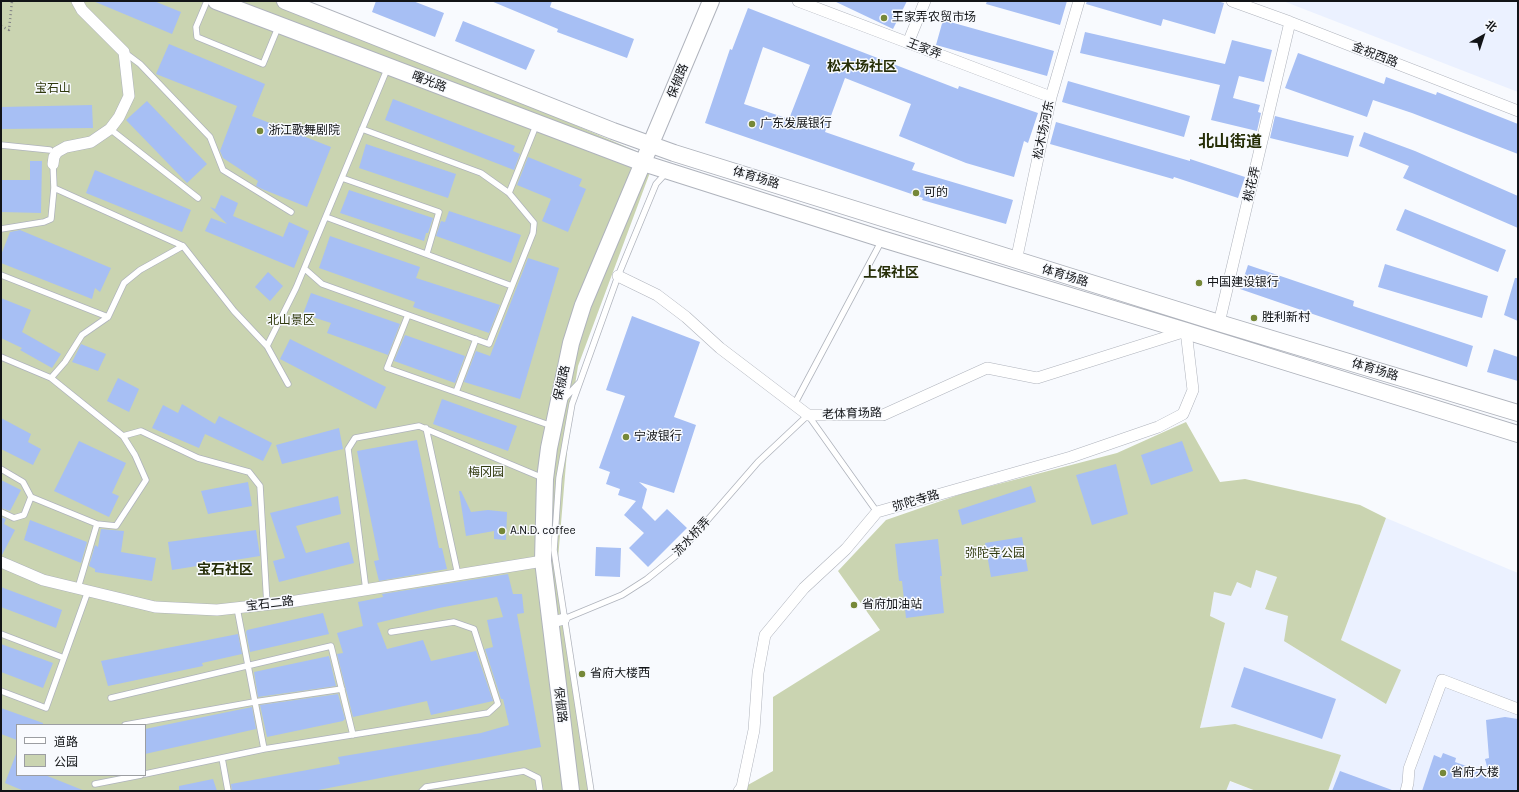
<!DOCTYPE html>
<html>
<head>
<meta charset="utf-8">
<style>
  body { margin:0 }
  #map { position:relative; width:1519px; height:792px; overflow:hidden; background:#f8fafe; font-family:Karla,"Noto Sans SC",sans-serif }
  canvas { display:block }
  .frame { position:absolute; inset:0; border:2px solid #121417; pointer-events:none }
  .legend { position:absolute; left:16px; top:724px; width:130px; height:52px; box-sizing:border-box; background:#f8fafe; border:1px solid #9c9ea2; margin:0; padding:5px 7px; list-style:none; font-size:12px; color:#121417 }
  .legend li { display:flex; align-items:center; gap:8px; height:20px }
  .legend b { width:20px; border:1px solid #9c9ea2 }
  .north { position:absolute; left:1463px; top:16px; width:40px; height:40px; -webkit-text-stroke:3px #f8fafe; paint-order:stroke; rotate:39deg; font-size:11px; font-weight:700; line-height:16px; text-align:center; color:#121417 }
  .north::after { content:''; display:block; margin:auto; width:14px; height:18px; background:#121417; clip-path:polygon(50% 0,100% 100%,50% 72%,0 100%) }
</style>
</head>
<body>
<div id="map">
<canvas width="1519" height="792"></canvas>
<div class="frame"></div>
<ul class="legend">
<li><b style="height:5px;background:#fff"></b>道路</li>
<li><b style="height:11px;background:#cad4b1"></b>公园</li>
</ul>
<div class="north">北</div>
</div>
<script>
const ctx = document.querySelector('canvas').getContext('2d');
ctx.lineJoin = 'round';
function fillPath(path, color) { ctx.fillStyle = color; ctx.fill(path, 'evenodd'); }
const poly = rows => new Path2D(rows.map(r => 'M' + r).join(''));
function trace(path, color, width, dash) { ctx.strokeStyle = color; ctx.lineWidth = width; ctx.lineCap = dash ? 'butt' : 'round'; ctx.setLineDash(dash || []); ctx.stroke(path); }
function label(font, color, halo, rows, align = 'center') {
  ctx.font = font + ' Karla,"Noto Sans SC",sans-serif'; ctx.lineWidth = 3; ctx.setLineDash([]); ctx.textBaseline = 'middle'; ctx.strokeStyle = halo; ctx.fillStyle = color; for (const [text, x, y, turn = 0] of rows) {
    ctx.save(); ctx.translate(x, y); ctx.rotate((+turn || 0) * Math.PI / 180); ctx.textAlign = isNaN(turn) ? turn : align; if (halo) ctx.strokeText(text, 0, 0); ctx.fillText(text, 0, 0); ctx.restore();
  }
}
fillPath(poly([
  [1283,1,1518,1,1518,92],
  [1386,518,1518,573,1518,791,1328,791,1341,755,1200,728,1225,623,1210,616,1214,591,1237,581,1256,570,1277,577,1265,608,1288,616,1401,670,1341,640],
  [1229,781,1256,791,1226,791]
]), '#ebf1ff');
fillPath(poly([
  [1,1,283,1,655,159,578,366,570,416,557,571,591,791,1,791],
  [17,725,145,725,145,775,17,775],
  [1186,422,1220,482,1245,479,1360,505,1386,518,1341,640,1401,670,1386,704,1284,641,1288,616,1265,609,1277,577,1256,570,1251,588,1237,582,1231,596,1214,592,1210,616,1225,623,1200,728,1235,724,1341,755,1328,791,1256,791,1230,781,1226,791,737,791,773,771,773,697,880,630,838,571,886,520,964,493,1117,453]
]), '#cad4b1');
fillPath(poly([
  [93,1,154,1,181,12,172,34],
  [376,1,413,1,444,13,435,37,372,12],
  [491,1,552,1,550,7,634,39,627,58,557,32,558,29],
  [834,1,907,1,893,29],
  [987,1,1067,1,1060,25,986,4],
  [1087,1,1217,1,1224,3,1215,34,1163,19,1161,26,1086,4],
  [748,8,958,89,959,86,1038,113,1028,143,1024,141,1014,177,966,163,899,136,911,104,845,78,825,132,915,163,912,170,1013,200,1006,224,922,200,923,198,705,123,730,49,732,50],
  [763,47,810,65,789,119,744,104],
  [943,20,1054,51,1047,76,936,45],
  [463,21,535,50,526,70,455,41],
  [1085,32,1225,64,1232,40,1272,50,1264,82,1239,76,1233,98,1260,105,1258,112,1261,113,1257,131,1211,120,1220,85,1080,53],
  [169,44,265,84,252,116,331,147,307,207,262,189,256,186,258,181,223,158,220,151,237,106,156,74],
  [1298,53,1384,84,1386,77,1436,95,1437,92,1518,124,1518,154,1412,113,1373,100,1367,117,1285,88],
  [1068,81,1190,116,1184,137,1062,102],
  [393,99,515,146,513,151,520,154,514,170,385,120],
  [147,101,207,164,187,183,126,120],
  [92,105,93,128,1,129,1,107],
  [1275,116,1354,136,1348,157,1270,138],
  [1056,122,1190,161,1190,159,1245,177,1238,198,1174,177,1173,179,1050,144],
  [1364,132,1415,151,1518,196,1518,228,1403,178,1409,166,1359,146],
  [366,144,456,174,448,198,359,168],
  [528,157,582,179,579,186,586,189,568,232,542,221,551,199,517,185],
  [30,161,42,161,41,213,1,212,1,180,30,180],
  [95,170,191,210,182,232,86,193],
  [349,190,433,218,428,233,426,233,424,241,340,213],
  [221,195,238,203,233,216,283,237,289,222,309,231,294,268,205,231,211,218,227,224,210,207,215,209],
  [1405,209,1506,250,1498,272,1396,230],
  [449,211,521,235,511,263,436,236,441,221,445,222],
  [20,230,111,268,100,292,95,288,92,299,1,263,1,255,10,232],
  [330,236,420,267,416,278,500,305,489,333,413,307,415,302,319,268],
  [528,258,559,268,520,399,464,382,476,351,490,356],
  [1385,264,1488,296,1482,318,1378,287],
  [1248,265,1354,301,1353,306,1473,346,1467,367,1240,289],
  [268,272,283,286,270,301,255,287],
  [1515,278,1518,278,1518,321,1504,315],
  [311,293,400,324,388,355,327,333,331,323,303,314],
  [1,298,31,310,22,332,61,354,52,368,20,350,22,348,1,338],
  [632,316,700,342,674,417,696,425,674,493,639,482,647,489,642,508,655,521,667,509,687,528,648,567,629,548,644,533,624,515,636,501,618,495,620,489,606,484,610,472,599,468,625,396,606,390],
  [405,335,465,356,455,383,394,361],
  [290,339,386,387,376,409,280,359],
  [81,344,106,354,98,371,72,362],
  [1494,349,1518,357,1518,381,1487,372],
  [118,378,139,389,129,412,107,401],
  [442,399,517,426,508,451,433,424],
  [182,404,215,424,219,416,272,443,263,461,205,434,199,448,152,428,163,405,178,413],
  [1,418,31,434,28,442,41,449,33,465,1,449],
  [339,428,343,449,282,464,276,445],
  [417,440,439,548,442,548,447,569,379,581,374,561,379,560,357,451],
  [79,441,126,463,112,493,119,496,109,517,54,491],
  [1182,441,1193,471,1151,485,1141,455],
  [1116,464,1128,514,1092,525,1076,475],
  [1,480,21,490,10,511,1,508],
  [248,482,252,506,208,514,201,491],
  [1031,486,1036,502,962,525,958,510],
  [459,491,461,491,471,512,488,510,507,512,506,540,494,539,494,531,466,536],
  [338,496,341,514,296,526,306,553,349,542,354,563,279,582,273,561,285,558,270,513],
  [1,517,6,519,4,524,15,530,2,555],
  [30,520,87,542,81,563,24,540],
  [101,529,124,531,121,552,156,558,152,581,95,572,95,569,89,566,95,545,98,547],
  [256,530,260,556,172,570,168,542],
  [1022,537,1028,571,991,577,985,543],
  [938,539,942,576,940,576,944,613,906,618,902,581,899,581,895,544],
  [596,547,621,548,620,577,595,576],
  [508,574,513,594,522,594,524,613,517,614,541,747,313,791,232,791,231,784,340,764,338,757,481,733,509,725,503,699,501,699,485,649,493,647,487,620,503,617,497,597,439,608,377,623,387,649,423,640,431,661,476,651,493,701,431,715,427,701,353,717,337,654,343,653,337,633,363,626,358,602,383,597,382,594],
  [1,587,62,610,56,628,1,607],
  [323,613,329,634,250,652,246,632,247,630],
  [238,634,242,654,202,663,203,666,108,686,101,661],
  [1,644,53,663,43,688,1,672],
  [329,656,336,686,258,697,254,672],
  [1244,667,1336,699,1322,739,1231,707],
  [338,694,345,719,343,721,267,737,260,705],
  [252,707,256,729,145,754,145,729],
  [1,708,43,723,43,725,17,725,17,740,1,734],
  [1505,717,1518,719,1518,791,1422,791,1434,755,1441,758,1443,753,1456,758,1455,762,1489,774,1485,759,1489,758,1486,720],
  [16,754,17,775,45,775,85,791,24,791,5,783],
  [1340,771,1392,790,1392,791,1332,791],
  [213,779,217,791,179,791,179,786]
]), '#a7bff4');
const lane = poly([
  [207,1,196,27,197,37,263,64,279,25],
  [124,52,140,64,210,137,223,170,291,212],
  [110,129,198,198],
  [1,145,50,150],
  [342,178,439,212,427,253],
  [54,188,183,246,234,311,267,346],
  [509,193,537,123],
  [326,217,512,286],
  [1,229,44,222,51,219,54,188,53,164],
  [305,269,322,284,489,344,533,233,534,223,509,193,481,173,362,129],
  [1,275,108,317],
  [408,315,387,368,552,426],
  [1,357,51,378,123,436,135,455,146,480,116,526,97,524,78,588],
  [51,378,65,362,82,335,108,317,124,283,140,270,183,246],
  [288,384,267,346,296,288,388,67],
  [456,392,476,339],
  [564,399,579,383],
  [794,405,882,240],
  [426,428,458,575],
  [123,436,141,431,198,458,249,472,260,486,267,605],
  [1,469,23,482,31,497,97,524],
  [1,512,14,518,24,515,31,497],
  [366,590,348,449,355,438,419,426,543,478],
  [564,619,622,595,647,579,678,554,758,462,808,415,877,512],
  [1,634,64,658],
  [1,691,46,708,88,591],
  [111,698,331,646,353,735],
  [125,725,254,702,342,689],
  [264,749,488,713,498,704,474,629,454,622,391,632],
  [222,758,228,791],
  [145,774,264,749,237,608],
  [95,784,141,775],
  [422,791,426,787,524,771,538,778,540,791],
  [591,791,554,550,559,478,572,404,618,276,656,184,666,173]
]);
const street = poly([
  [798,1,1051,97],
  [1232,1,1290,22,1518,111],
  [908,43,925,1],
  [53,164,54,157,57,152,66,147,91,142,110,129,119,117,129,96,124,52,82,10,77,1],
  [1016,261,1051,97,1079,1],
  [618,276,657,295,686,317,720,348,808,415,883,415,987,368,1037,378,1186,331,1193,390,1183,414,1158,427,1071,457,877,512,846,549,804,588,765,635,758,673,754,730,742,787,739,791],
  [1219,323,1290,22],
  [1,562,43,580,155,607,217,610,290,602,543,561],
  [549,623,564,619],
  [1406,791,1408,783,1409,769,1442,680,1518,709]
]);
const secondary = poly([
  [216,1,643,163,882,239,1186,331,1518,434],
  [285,1,613,131,674,153,1219,323,1518,413],
  [571,791,543,561,545,479,549,448,571,343,583,305,711,1]
]);
trace(lane, '#afb3bc', 7);
trace(street, '#afb3bc', 12);
trace(secondary, '#afb3bc', 18);
trace(poly([
  [1,26,9,30,12,1]
]), '#808285', 2.5, [1, 3]);
trace(lane, '#fff', 5.5);
trace(street, '#fff', 11);
trace(secondary, '#fff', 16);
for (const [x, y, r, color] of [
  [884,18,4,"#768838"],
  [752,124,4,"#768838"],
  [260,131,4,"#768838"],
  [916,193,4,"#768838"],
  [1199,283,4,"#768838"],
  [1254,318,4,"#768838"],
  [626,437,4,"#768838"],
  [502,531,4,"#768838"],
  [854,605,4,"#768838"],
  [582,674,4,"#768838"],
  [1443,773,4,"#768838"]
]) { const dot = new Path2D(); dot.arc(x, y, r, 0, 2 * Math.PI); ctx.fillStyle = color; ctx.fill(dot); trace(dot, '#f8fafe', 1.5); }
label('12px', '#121417', '#f8fafe', [
  ["王家弄农贸市场",892,18],
  ["广东发展银行",760,124],
  ["浙江歌舞剧院",268,131],
  ["可的",924,193],
  ["中国建设银行",1207,283],
  ["胜利新村",1262,318],
  ["宁波银行",634,437],
  ["A.N.D. coffee",510,531],
  ["省府加油站",862,605],
  ["省府大楼西",590,674],
  ["省府大楼",1451,773]
], 'left');
label('12px', '#121417', '#f8fafe', [
  ["王家弄",924,49,21],
  ["金祝西路",1375,55,21],
  ["保俶路",678,81,-68],
  ["曙光路",429,82,21],
  ["松木场河东",1044,130,-78],
  ["体育场路",756,178,17],
  ["桃花弄",1252,184,-77],
  ["体育场路",1065,276,17],
  ["体育场路",1375,370,17],
  ["保俶路",562,383,-77],
  ["老体育场路",852,414,-2],
  ["弥陀寺路",916,501,-16],
  ["流水桥弄",692,537,-47],
  ["宝石二路",270,604,-7],
  ["保俶路",560,705,83]
]);
label('12px', '#2f390d', '#f8fafe', [
  ["宝石山",53,89],
  ["北山景区",291,321],
  ["梅冈园",486,473],
  ["弥陀寺公园",995,554]
]);
label('bold 14px', '#272f08', '#f8fafe', [
  ["松木场社区",862,67],
  ["上保社区",891,273],
  ["宝石社区",225,570]
]);
label('bold 16px', '#272f08', '#f8fafe', [
  ["北山街道",1230,142]
]);
</script>
</body>
</html>
